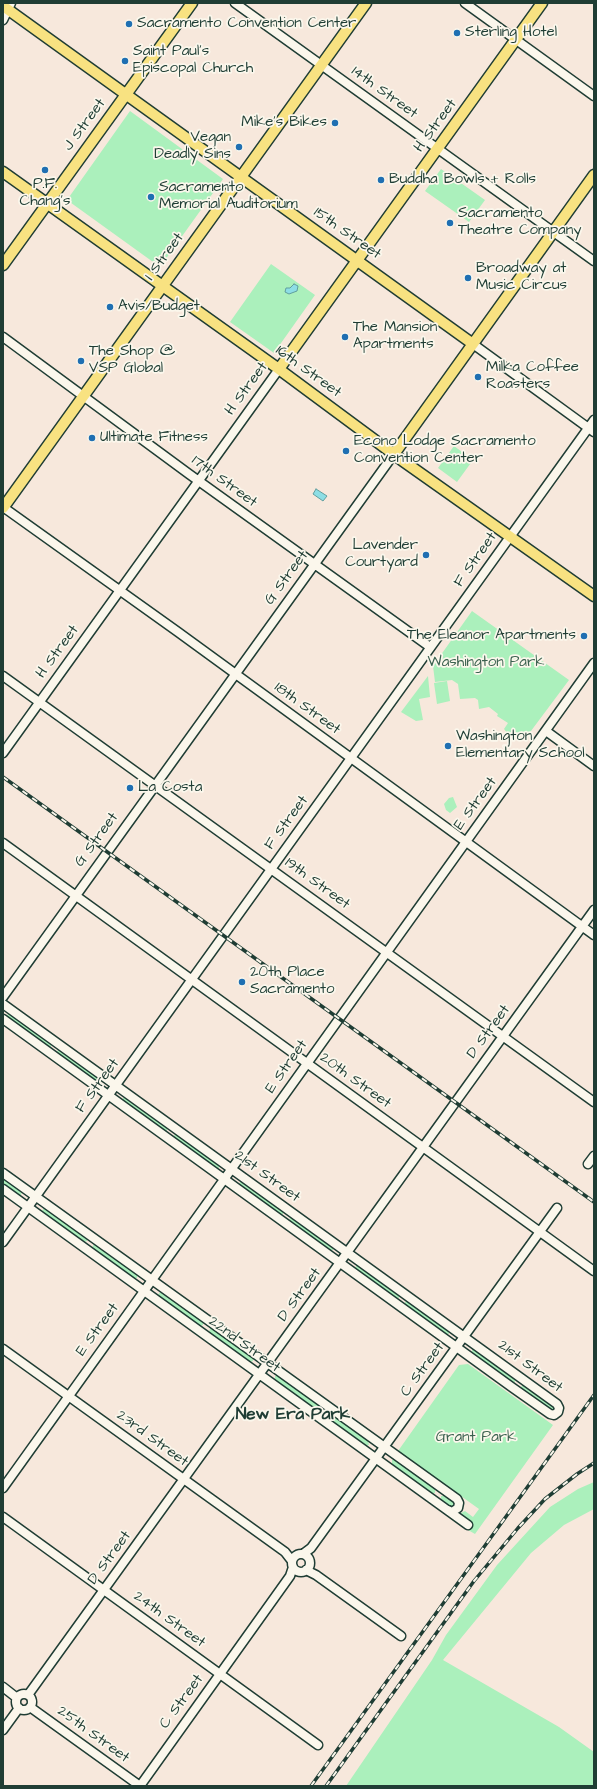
<!DOCTYPE html>
<html>
<head>
<meta charset="utf-8">
<style>
  body { margin:0 }
  #map { position:relative; width:597px; height:1789px; overflow:hidden; background:#f7e8dc; font-family:"Architects Daughter",sans-serif }
  canvas { display:block }
  .frame { position:absolute; inset:0; border:4px solid #1f3d34; pointer-events:none }
</style>
</head>
<body>
<div id="map">
<canvas width="597" height="1789"></canvas>
<div class="frame"></div>
</div>
<script>
const ctx = document.querySelector('canvas').getContext('2d');
ctx.lineJoin = 'round';
function fillPath(path, color) { ctx.fillStyle = color; ctx.fill(path, 'evenodd'); }
const poly = rows => new Path2D(rows.map(r => 'M' + r).join(''));
function trace(path, color, width, dash) { ctx.strokeStyle = color; ctx.lineWidth = width; ctx.lineCap = dash ? 'butt' : 'round'; ctx.setLineDash(dash || []); ctx.stroke(path); }
function label(font, color, halo, rows, align = 'center') {
  ctx.font = font + ' "Architects Daughter",sans-serif'; ctx.lineWidth = 3.5; ctx.setLineDash([]); ctx.textBaseline = 'middle'; ctx.strokeStyle = halo; ctx.fillStyle = color; for (const [text, x, y, turn = 0] of rows) {
    ctx.save(); ctx.translate(x, y); ctx.rotate((+turn || 0) * Math.PI / 180); ctx.textAlign = isNaN(turn) ? turn : align; if (halo) ctx.strokeText(text, 0, 0); ctx.fillText(text, 0, 0); ctx.restore();
  }
}
fillPath(poly([
  [130,111,223,179,160,267,67,200],
  [441,169,485,200,469,222,425,191],
  [271,264,315,295,274,353,230,322],
  [454,446,473,460,457,482,438,468],
  [472,611,569,680,528,735,521,732,508,734,504,729,508,723,497,716,498,714,489,707,479,709,478,700,475,698,460,699,458,684,452,680,435,682,433,666],
  [428,676,430,697,419,699,423,720,416,721,401,712],
  [447,681,450,701,437,704,434,683],
  [453,797,457,807,450,813,446,810,444,804,449,798],
  [8,1014,11,1014,51,1044,51,1047,50,1048,6,1017],
  [58,1050,61,1050,101,1079,101,1083,98,1084,56,1053],
  [123,1098,126,1098,167,1127,167,1131,164,1132,123,1102],
  [175,1134,178,1135,219,1164,219,1168,215,1168,173,1138],
  [3,1177,22,1191,21,1195,18,1195,3,1184],
  [240,1182,242,1182,283,1211,283,1214,280,1215,239,1186],
  [44,1208,87,1238,87,1241,84,1242,43,1213,42,1211],
  [290,1218,292,1218,333,1246,333,1250,330,1251,289,1221],
  [94,1244,137,1274,137,1278,134,1278,94,1250,92,1248],
  [358,1265,399,1295,399,1298,395,1298,355,1270,356,1266],
  [160,1292,203,1322,203,1325,200,1326,160,1297,158,1295],
  [408,1301,448,1330,449,1334,445,1334,405,1306,405,1302],
  [210,1328,212,1328,253,1358,253,1361,250,1362,209,1333],
  [472,1349,474,1349,515,1378,515,1382,512,1382,472,1353],
  [468,1364,553,1425,475,1534,468,1530,472,1523,462,1516,461,1513,465,1511,473,1517,479,1509,398,1451,459,1365],
  [275,1376,278,1376,319,1406,319,1409,316,1410,275,1381],
  [522,1385,553,1406,554,1409,551,1410,521,1388],
  [326,1412,328,1412,368,1441,369,1445,365,1446,325,1416],
  [392,1460,395,1460,435,1489,435,1493,431,1493,392,1464],
  [594,1482,594,1509,564,1525,531,1553,443,1660,559,1727,594,1752,594,1786,346,1786,432,1660,446,1635,497,1565,550,1507,578,1489],
  [441,1496,444,1496,454,1502,454,1506,451,1507,441,1500]
]), '#abf0bc');
const water = poly([
  [294,284,298,286,297,291,289,294,285,292,286,288,290,288,294,284],
  [316,489,327,496,323,501,313,494,316,489]
]);
fillPath(water, '#8ddee5');
trace(water, '#619e9e', 1);
const minor = poly([
  [235,3,594,261],
  [465,3,594,96],
  [3,20,11,3],
  [3,337,189,474,430,647],
  [473,344,594,432],
  [3,507,178,632,594,935],
  [3,676,594,1102],
  [546,731,594,766],
  [3,753,279,369],
  [3,843,594,1271],
  [3,997,394,454],
  [3,1004,557,1404,559,1408,558,1412,554,1415,550,1414,513,1388,3,1019],
  [588,1164,594,1156],
  [3,1173,457,1499,459,1503,458,1508,452,1512,448,1510],
  [3,1189,468,1525],
  [3,1242,594,420],
  [3,1349,285,1552,292,1561],
  [3,1488,594,663],
  [3,1517,318,1745],
  '292 1563a9 9 0 1 1 18 0a9 9 0 1 1-18 0Z',
  [303,1554,311,1548,557,1208],
  [306,1570,316,1575,401,1636],
  [3,1687,17,1698],
  '16 1702a8 8 0 1 1 16 0a8 8 0 1 1-16 0Z',
  [28,1695,594,910],
  [30,1707,140,1786],
  [3,1730,19,1708],
  [140,1786,290,1576,293,1567]
]);
const major = poly([
  [3,6,473,344],
  [3,172,276,367,403,461,594,596],
  [3,265,192,3],
  [279,369,542,3],
  [394,454,594,175],
  [3,508,366,3]
]);
trace(minor, '#1f3d34', 11);
trace(major, '#1f3d34', 13);
trace(minor, '#fbf7ec', 8);
trace(major, '#f8e281', 10);
const rail = poly([
  [3,777,594,1202],
  [311,1786,594,1395],
  [326,1786,474,1581,518,1528,545,1499,577,1474,594,1463]
]);
trace(rail, '#1f3d34', 3.5);
trace(rail, '#fbf7ec', 2, [6]);
for (const [x, y, r, color] of [
  [129,24,4,"#1f6fb2"],
  [457,33,4,"#1f6fb2"],
  [125,61,4,"#1f6fb2"],
  [335,123,4,"#1f6fb2"],
  [239,147,4,"#1f6fb2"],
  [45,170,4,"#1f6fb2"],
  [381,180,4,"#1f6fb2"],
  [151,197,4,"#1f6fb2"],
  [450,223,4,"#1f6fb2"],
  [468,278,4,"#1f6fb2"],
  [110,307,4,"#1f6fb2"],
  [345,337,4,"#1f6fb2"],
  [81,361,4,"#1f6fb2"],
  [478,377,4,"#1f6fb2"],
  [92,438,4,"#1f6fb2"],
  [346,451,4,"#1f6fb2"],
  [426,555,4,"#1f6fb2"],
  [584,636,4,"#1f6fb2"],
  [448,746,4,"#1f6fb2"],
  [130,788,4,"#1f6fb2"],
  [242,982,4,"#1f6fb2"]
]) { const dot = new Path2D(); dot.arc(x, y, r, 0, 2 * Math.PI); ctx.fillStyle = color; ctx.fill(dot); trace(dot, '#fbf7ec', 1.5); }
label('15px', '#1f3d34', '#fbf7ec', [
  ["Sacramento Convention Center",137,24],
  ["Sterling Hotel",465,33],
  ["Saint Paul’s",133,52],
  ["Episcopal Church",133,69],
  ["Mike's Bikes",327,123,"right"],
  ["Vegan",231,138,"right"],
  ["Deadly Sins",231,155,"right"],
  ["Buddha Bowls + Rolls",389,180],
  ["P.F.",45,185,"center"],
  ["Chang's",45,202,"center"],
  ["Sacramento",159,188],
  ["Memorial Auditorium",159,205],
  ["Sacramento",458,214],
  ["Theatre Company",458,231],
  ["Broadway at",476,269],
  ["Music Circus",476,286],
  ["Avis/Budget",118,307],
  ["The Mansion",353,328],
  ["Apartments",353,345],
  ["The Shop @",89,352],
  ["VSP Global",89,369],
  ["Milka Coffee",486,368],
  ["Roasters",486,385],
  ["Ultimate Fitness",100,438],
  ["Econo Lodge Sacramento",354,442],
  ["Convention Center",354,459],
  ["Lavender",418,546,"right"],
  ["Courtyard",418,563,"right"],
  ["The Eleanor Apartments",576,636,"right"],
  ["Washington",456,737],
  ["Elementary School",456,754],
  ["La Costa",138,788],
  ["20th Place",250,973],
  ["Sacramento",250,990]
], 'left');
label('15px', '#1f3d34', '#fbf7ec', [
  ["14th Street",384,93,36],
  ["J Street",85,125,-54],
  ["H Street",436,126,-54],
  ["15th Street",347,234,35],
  ["I Street",165,257,-54],
  ["16th Street",308,372,36],
  ["H Street",247,389,-54],
  ["17th Street",224,482,36],
  ["F Street",476,560,-55],
  ["G Street",287,578,-54],
  ["H Street",58,652,-54],
  ["18th Street",307,709,36],
  ["E Street",476,804,-54],
  ["F Street",287,823,-54],
  ["G Street",97,840,-54],
  ["19th Street",317,884,36],
  ["D Street",489,1032,-54],
  ["E Street",287,1067,-55],
  ["20th Street",355,1081,36],
  ["F Street",98,1086,-54],
  ["21st Street",267,1177,36],
  ["D Street",300,1295,-54],
  ["E Street",98,1330,-54],
  ["22nd Street",244,1345,36],
  ["21st Street",530,1367,37],
  ["C Street",423,1370,-54],
  ["23rd Street",152,1439,36],
  ["D Street",110,1558,-54],
  ["24th Street",169,1620,36],
  ["C Street",182,1702,-54],
  ["25th Street",93,1735,36]
]);
label('15px', '#3b614f', '#fbf7ec', [
  ["Washington Park",486,663],
  ["Grant Park",476,1438]
]);
label('bold 17px', '#1f3d34', '#fbf7ec', [
  ["New Era Park",293,1415]
]);
</script>
</body>
</html>
